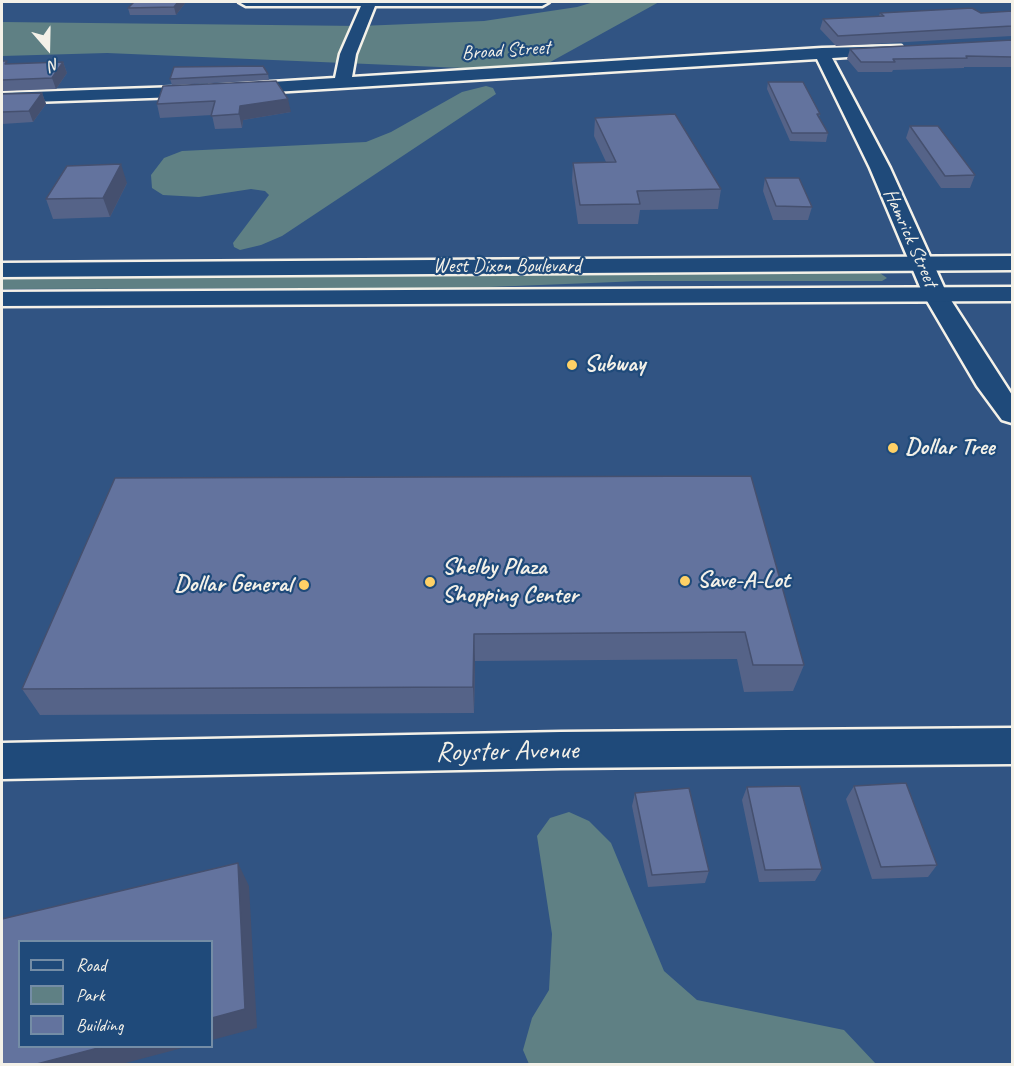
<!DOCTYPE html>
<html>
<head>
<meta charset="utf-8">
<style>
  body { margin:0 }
  #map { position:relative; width:1014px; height:1066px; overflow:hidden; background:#315483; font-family:Caveat,sans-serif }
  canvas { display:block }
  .frame { position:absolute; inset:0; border:3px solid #f4f1e8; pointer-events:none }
  .legend { position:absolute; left:18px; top:940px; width:195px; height:108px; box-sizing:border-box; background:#1f4a7a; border:2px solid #748da6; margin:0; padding:8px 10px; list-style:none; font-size:18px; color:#f4f1e8 }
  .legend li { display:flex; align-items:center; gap:12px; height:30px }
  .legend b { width:30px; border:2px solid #748da6 }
  .north { position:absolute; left:18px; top:18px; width:60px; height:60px; -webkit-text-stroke:4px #1f4a7a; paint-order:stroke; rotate:160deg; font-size:16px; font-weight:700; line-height:24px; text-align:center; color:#f4f1e8 }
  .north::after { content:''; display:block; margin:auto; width:21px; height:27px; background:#f4f1e8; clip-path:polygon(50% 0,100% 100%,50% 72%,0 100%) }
</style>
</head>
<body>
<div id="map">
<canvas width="1014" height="1066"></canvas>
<div class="frame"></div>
<ul class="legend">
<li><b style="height:8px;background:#1f4a7a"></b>Road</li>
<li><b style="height:16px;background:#5f8084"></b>Park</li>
<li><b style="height:16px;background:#63739e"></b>Building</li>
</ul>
<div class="north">N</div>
</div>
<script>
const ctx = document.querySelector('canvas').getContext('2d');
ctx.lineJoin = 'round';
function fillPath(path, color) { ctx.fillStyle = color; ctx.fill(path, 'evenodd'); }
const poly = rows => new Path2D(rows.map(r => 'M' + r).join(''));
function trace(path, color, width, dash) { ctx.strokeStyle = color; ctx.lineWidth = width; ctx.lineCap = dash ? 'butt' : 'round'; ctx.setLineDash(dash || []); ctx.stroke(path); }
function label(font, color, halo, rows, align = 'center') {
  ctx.font = font + ' Caveat,sans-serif'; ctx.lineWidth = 4.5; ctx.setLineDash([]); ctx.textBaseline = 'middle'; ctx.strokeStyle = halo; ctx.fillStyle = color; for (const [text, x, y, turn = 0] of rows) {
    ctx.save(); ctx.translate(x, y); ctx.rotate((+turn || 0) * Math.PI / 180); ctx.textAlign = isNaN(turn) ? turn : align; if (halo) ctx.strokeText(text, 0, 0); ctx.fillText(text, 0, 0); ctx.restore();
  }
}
fillPath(poly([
  [594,2,659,2,534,71,107,53,2,56,2,22,360,26,484,21,577,7],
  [486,86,493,88,496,94,282,236,261,245,240,250,234,247,233,243,269,195,265,191,251,189,199,197,163,195,152,188,151,175,164,158,182,151,366,142,391,132,462,92],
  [780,271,880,273,887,278,882,281,641,281,465,288,2,289,2,274],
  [569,812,589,821,611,843,664,971,697,1000,844,1030,876,1064,529,1064,523,1050,532,1018,549,990,552,934,537,836,550,818]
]), '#5f8084');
const street = poly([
  [239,2,549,2,542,6,375,6,356,54,352,77,822,48,901,46,903,49,895,54,832,58,890,168,947,294,1012,395,1012,423,1002,420,977,386,923,294,870,168,817,59,208,96,2,103,2,93,208,86,335,78,340,54,361,6,246,6,239,2],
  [1012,728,1012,764,561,768,2,779,2,743,561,732,1012,728]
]);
const highway = poly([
  [1012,256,1012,270,2,277,2,263,1012,256],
  [1012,287,1012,301,2,306,2,292,1012,287]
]);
trace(street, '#f4f1e8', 5);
trace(highway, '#f4f1e8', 5);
fillPath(street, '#1f4a7a');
fillPath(highway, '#1f4a7a');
fillPath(poly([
  [134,2,186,2,176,15,130,15,128,8],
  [1012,11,1012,36,836,46,820,29,823,19,879,16,880,13,981,13],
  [1012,40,1012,67,964,67,964,68,893,70,892,72,858,72,847,59,850,49],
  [2,61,8,64,63,62,67,73,56,89,2,91],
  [268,74,269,80,172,85,170,79],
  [768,82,820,114,819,117,828,133,826,142,790,141,767,89],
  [163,86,291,112,243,120,242,128,215,129,212,115,160,118,157,104],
  [42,93,46,104,33,122,2,124,2,94],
  [595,118,721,189,718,209,640,210,638,224,578,224,572,181,573,163,606,162,594,136],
  [910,126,975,175,970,188,941,188,906,138],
  [765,178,812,207,808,220,773,220,763,191],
  [127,183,110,217,53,219,46,199],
  [751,476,804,665,793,691,744,692,737,659,475,661,474,713,40,715,22,689],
  [854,786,937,865,928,877,872,879,846,799],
  [747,787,822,869,815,881,759,882,742,800],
  [635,793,709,871,705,883,648,887,632,806]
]), '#556388');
fillPath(poly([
  [178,2,186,2,176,15,174,7],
  [63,62,67,73,56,89,52,78],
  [42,93,46,104,33,122,29,111],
  [288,99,291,112,243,120,242,128,239,114,240,106],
  [121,164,127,183,110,217,103,198],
  [474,634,475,661,474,713,473,687],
  [238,863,249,886,257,1028,212,1040,212,1018],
  [102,1047,186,1047,118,1065,33,1065]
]), '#45506f');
const building = poly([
  [134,2,178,2,174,7,128,8,134,2],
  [972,8,981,13,1012,11,1012,26,838,36,823,19,884,16,880,13,972,8],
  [1012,40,1012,57,966,56,967,58,893,59,895,62,861,62,850,49,1012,40],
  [2,61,7,61,5,64,63,62,52,78,2,80,2,61],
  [263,66,268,74,170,79,174,67,263,66],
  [276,81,288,99,240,106,239,114,211,116,215,101,157,104,163,86,276,81],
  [768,82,803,82,820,114,817,114,828,133,792,133,768,82],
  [42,93,29,111,2,112,2,94,42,93],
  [675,114,721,189,637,191,640,204,580,205,573,163,616,162,595,118,675,114],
  [910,126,938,126,975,175,945,176,910,126],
  [121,164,103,198,46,199,67,166,121,164],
  [765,178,799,178,812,207,776,206,765,178],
  [751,476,804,665,753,665,745,632,474,634,473,687,22,689,115,478,751,476],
  [906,783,937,865,881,867,854,786,906,783],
  [800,786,822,869,765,870,747,787,800,786],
  [689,788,709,871,652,875,635,793,689,788],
  [238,863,245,1009,212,1018,212,942,20,942,20,1047,102,1047,33,1065,2,1065,2,919,238,863]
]);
fillPath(building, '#63739e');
trace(building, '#45506f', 1.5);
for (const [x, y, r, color] of [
  [572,365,6,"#ffd166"],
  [893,448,6,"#ffd166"],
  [685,581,6,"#ffd166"],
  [430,582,6,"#ffd166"],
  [304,585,6,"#ffd166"]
]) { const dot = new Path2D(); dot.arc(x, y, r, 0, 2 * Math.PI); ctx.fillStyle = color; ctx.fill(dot); trace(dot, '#1f4a7a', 2); }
label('20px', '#f4f1e8', '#1f4a7a', [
  ["Broad Street",506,51,-4],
  ["Hamrick Street",910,238,66],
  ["West Dixon Boulevard",507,267]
]);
label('bold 24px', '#f4f1e8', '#1f4a7a', [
  ["Subway",584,365],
  ["Dollar Tree",905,448],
  ["Shelby Plaza",442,568],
  ["Shopping Center",442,596],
  ["Save-A-Lot",697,581],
  ["Dollar General",292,585,"right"]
], 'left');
label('28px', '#f4f1e8', '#1f4a7a', [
  ["Royster Avenue",507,752,-1]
]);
</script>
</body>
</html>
